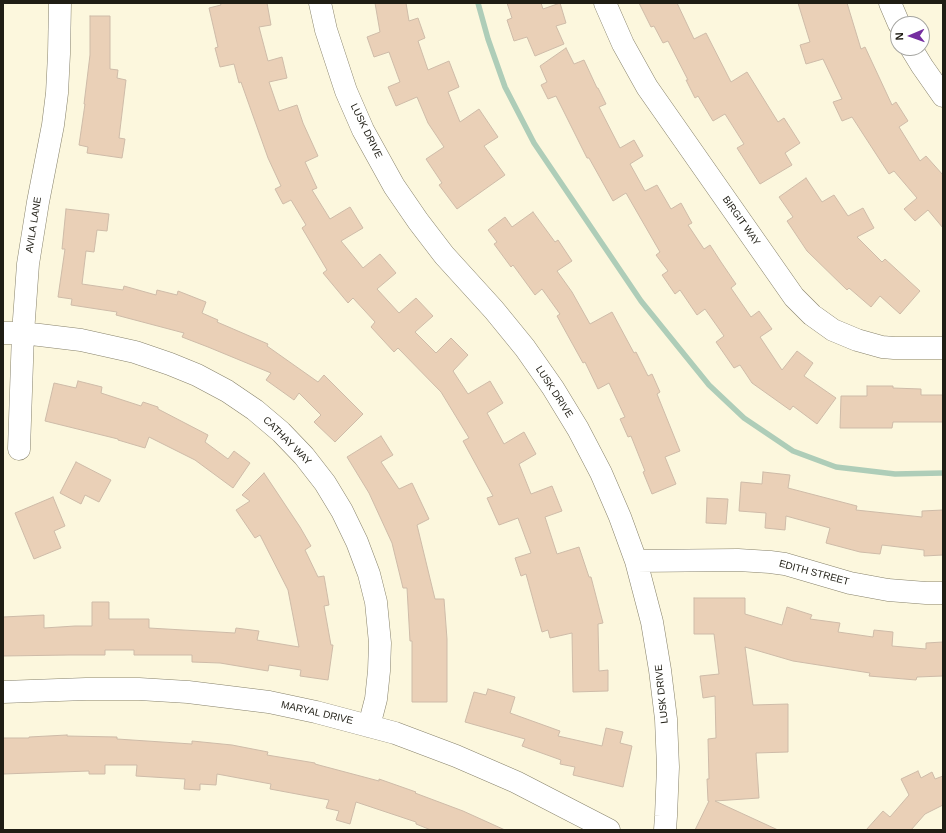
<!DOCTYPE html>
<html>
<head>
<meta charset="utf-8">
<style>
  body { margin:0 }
  #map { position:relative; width:946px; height:833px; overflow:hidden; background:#fcf7dd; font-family:Helvetica,sans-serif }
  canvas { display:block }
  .frame { position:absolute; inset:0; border:4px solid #1f1d14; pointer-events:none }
  .north { position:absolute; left:890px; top:16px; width:40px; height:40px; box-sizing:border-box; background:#fff; border:1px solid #a5a5a1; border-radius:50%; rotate:268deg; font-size:11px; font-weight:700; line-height:16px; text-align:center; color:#1f1d14 }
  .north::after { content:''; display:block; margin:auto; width:14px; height:18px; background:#752da0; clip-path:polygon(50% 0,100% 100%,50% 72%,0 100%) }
</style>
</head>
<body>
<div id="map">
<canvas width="946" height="833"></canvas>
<div class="frame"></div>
<div class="north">N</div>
</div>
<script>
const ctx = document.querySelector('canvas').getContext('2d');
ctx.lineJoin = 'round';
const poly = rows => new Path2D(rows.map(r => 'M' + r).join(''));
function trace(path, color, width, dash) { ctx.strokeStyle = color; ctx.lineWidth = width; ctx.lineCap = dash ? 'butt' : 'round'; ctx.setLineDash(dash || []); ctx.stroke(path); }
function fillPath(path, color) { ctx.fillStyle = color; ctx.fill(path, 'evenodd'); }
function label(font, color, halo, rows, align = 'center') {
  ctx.font = font + ' Helvetica,sans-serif'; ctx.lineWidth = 3.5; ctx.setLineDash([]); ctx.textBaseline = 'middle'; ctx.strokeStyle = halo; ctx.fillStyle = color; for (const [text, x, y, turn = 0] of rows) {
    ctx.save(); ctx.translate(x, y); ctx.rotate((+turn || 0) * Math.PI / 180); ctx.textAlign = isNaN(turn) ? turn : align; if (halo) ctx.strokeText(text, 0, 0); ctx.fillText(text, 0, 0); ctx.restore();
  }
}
trace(poly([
  [478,3,488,39,505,87,534,143,641,301,709,385,744,418,793,451,836,467,895,474,943,473]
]), '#aecdb8', 5.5);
const building = poly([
  [220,3,267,3,271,25,259,27,268,61,282,57,287,78,269,82,279,111,297,105,303,123,318,156,305,162,317,188,312,190,330,219,350,207,363,228,341,241,363,268,380,254,396,273,377,289,399,313,416,298,433,316,415,332,436,353,451,338,468,355,453,371,468,394,490,381,503,403,487,413,504,444,524,432,536,454,519,464,531,494,552,486,562,511,545,517,557,554,579,547,589,577,591,577,603,623,598,624,599,671,608,670,608,691,573,692,572,633,550,638,548,630,542,632,526,574,521,576,515,558,531,553,518,518,499,525,487,498,493,496,463,441,469,438,441,392,398,348,394,352,371,327,375,322,353,298,348,303,323,273,327,270,302,228,306,225,291,200,283,204,275,189,281,186,268,158,241,82,239,83,234,64,220,67,215,48,218,47,209,8,221,5,220,3],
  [375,3,406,3,409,21,418,18,425,38,418,41,428,70,449,61,459,87,448,92,460,122,479,109,498,137,484,146,505,175,457,209,439,185,442,183,426,159,444,147,428,123,417,97,396,106,388,87,400,82,389,52,374,57,367,37,380,32,375,3],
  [507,3,541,3,543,9,560,3,566,23,556,26,564,44,535,56,527,37,514,41,507,20,512,18,507,3],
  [639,3,677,3,694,39,706,33,731,82,747,72,778,122,784,118,800,143,785,153,792,165,760,184,737,148,744,144,725,114,713,121,698,96,695,98,686,80,688,80,668,41,663,43,654,26,651,27,639,3],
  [798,3,847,3,861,49,865,47,892,105,896,102,908,121,899,127,920,161,926,156,943,175,943,228,928,210,915,221,904,209,917,198,894,171,889,174,852,117,842,121,833,102,842,99,823,59,806,64,800,45,810,42,798,3],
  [90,16,110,16,110,69,118,70,117,78,126,80,119,138,125,139,122,158,87,153,88,147,79,145,85,104,84,104,90,55,90,16],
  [566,48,574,64,584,60,597,88,598,88,606,104,599,107,620,148,634,140,643,156,630,164,645,191,657,185,671,209,681,203,692,223,688,225,704,249,710,245,721,262,736,284,731,288,751,317,759,311,772,329,760,337,782,370,797,351,813,363,804,376,836,398,817,424,793,406,790,410,752,383,740,365,734,368,716,342,724,336,705,309,697,315,680,290,675,294,662,275,668,271,656,255,660,252,626,193,613,201,589,158,587,158,556,96,548,99,541,85,547,82,540,66,566,48],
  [806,178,822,202,834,195,848,216,863,208,874,228,857,237,882,262,885,259,920,291,900,314,880,296,871,307,849,288,847,290,807,251,787,221,793,217,779,197,806,178],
  [66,209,109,214,107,231,97,230,94,252,86,251,82,284,123,290,124,286,156,295,157,290,177,295,178,291,206,302,202,313,218,320,217,322,268,344,267,346,318,382,324,375,363,414,335,442,314,422,321,415,299,393,294,400,266,380,271,373,208,347,182,337,184,333,116,315,117,312,71,305,72,299,58,297,65,249,62,249,66,209],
  [533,212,555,242,558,240,572,261,557,271,572,292,590,324,612,312,634,353,636,352,648,376,652,374,660,392,657,394,680,451,665,457,676,484,652,494,643,472,645,471,631,436,628,437,620,419,625,417,609,383,598,389,585,362,583,363,557,316,560,314,542,289,535,295,513,265,511,267,494,244,497,242,488,230,505,217,512,227,533,212],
  [78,381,102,387,101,393,141,406,143,402,158,407,158,409,208,435,205,442,228,459,234,451,250,463,233,488,195,460,149,437,145,448,118,440,118,439,45,421,54,383,76,388,78,381],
  [867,386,893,386,893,388,921,389,921,395,943,395,943,422,893,422,892,428,840,428,841,396,867,396,867,386],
  [381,436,393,455,381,462,399,489,412,483,429,519,417,525,435,599,444,599,447,639,447,702,412,702,412,641,410,641,407,588,403,588,392,543,369,493,347,457,381,436],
  [76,462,111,480,99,502,85,495,81,504,60,493,76,462],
  [763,472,790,475,788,488,857,506,856,510,922,517,922,511,943,510,943,555,924,556,924,550,882,545,880,554,860,552,826,543,830,528,786,516,785,530,765,528,766,513,739,511,741,482,762,484,763,472],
  [264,473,300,527,311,546,305,550,318,577,324,576,329,605,324,606,331,645,333,645,328,680,300,676,301,670,269,665,268,671,220,663,192,662,192,655,134,655,134,650,105,650,105,655,70,655,3,656,3,617,44,615,44,628,75,626,92,626,92,602,109,602,109,619,149,619,149,628,235,633,236,628,259,631,257,640,299,647,288,590,260,535,255,538,236,510,250,501,242,495,264,473],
  [53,497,65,526,54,531,61,548,34,559,15,513,53,497],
  [707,498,728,499,726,524,706,523,707,498],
  [694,598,745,598,745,614,782,625,787,607,812,615,810,619,840,623,838,632,873,637,874,630,893,632,892,646,926,649,926,643,943,642,943,676,917,677,916,680,869,676,870,673,793,661,745,647,753,705,788,704,788,752,756,753,759,798,715,801,778,830,695,830,709,801,708,801,707,779,709,779,708,739,716,738,715,696,703,698,700,676,719,674,714,634,694,634,694,598],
  [488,689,515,697,510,713,560,731,558,736,602,746,606,728,623,732,620,743,632,746,623,787,573,775,575,767,560,764,561,760,522,746,525,739,465,722,474,692,486,695,488,689],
  [67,735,67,736,117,737,117,739,192,744,192,741,232,745,268,752,267,755,315,763,315,764,379,781,379,779,416,792,415,793,463,811,505,830,431,830,416,824,416,822,356,802,350,824,336,820,339,811,326,808,329,800,270,789,271,784,217,774,216,785,200,784,200,790,184,789,185,779,136,776,137,765,105,765,105,774,89,774,89,771,3,774,3,738,29,738,29,737,67,735],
  [918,771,921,778,932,772,935,779,943,776,943,805,925,814,911,830,866,830,883,811,890,817,909,795,901,779,918,771]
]);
fillPath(building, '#ead0b7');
trace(building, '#cebba8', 1);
const minor = poly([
  [320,3,326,30,346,91,363,130,394,186,418,221,444,255,494,310,525,348,553,388,578,429,601,473,620,517,636,561,652,622,660,670,666,719,668,767,666,816,665,830],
  [605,3,623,44,647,87,794,297,812,315,833,330,857,340,882,347,894,348,943,348],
  [890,3,899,24],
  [911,48,922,66,943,96],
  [3,333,23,333,81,340,135,352,170,364,197,375,227,391,255,410,281,432,304,456,325,483,342,511,357,542,369,574,376,602,380,643,379,671,376,699,369,726],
  [19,449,23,333,28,264,38,202,53,125,57,93,59,54,60,3],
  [636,561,738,560,770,562,785,564,850,583,888,590,926,593,943,593],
  [3,692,86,689,139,689,188,692,269,702,316,712,395,733,456,756,516,782,609,830]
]);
trace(minor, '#87826b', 23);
trace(minor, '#fff', 22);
label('10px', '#1f1d14', '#fff', [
  ["LUSK DRIVE",366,131,64],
  ["BIRGIT WAY",741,221,55],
  ["AVILA LANE",34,225,-81],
  ["LUSK DRIVE",554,392,57],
  ["CATHAY WAY",287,441,45],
  ["EDITH STREET",814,573,15],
  ["LUSK DRIVE",662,694,-96],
  ["MARYAL DRIVE",317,713,13]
]);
</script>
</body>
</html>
